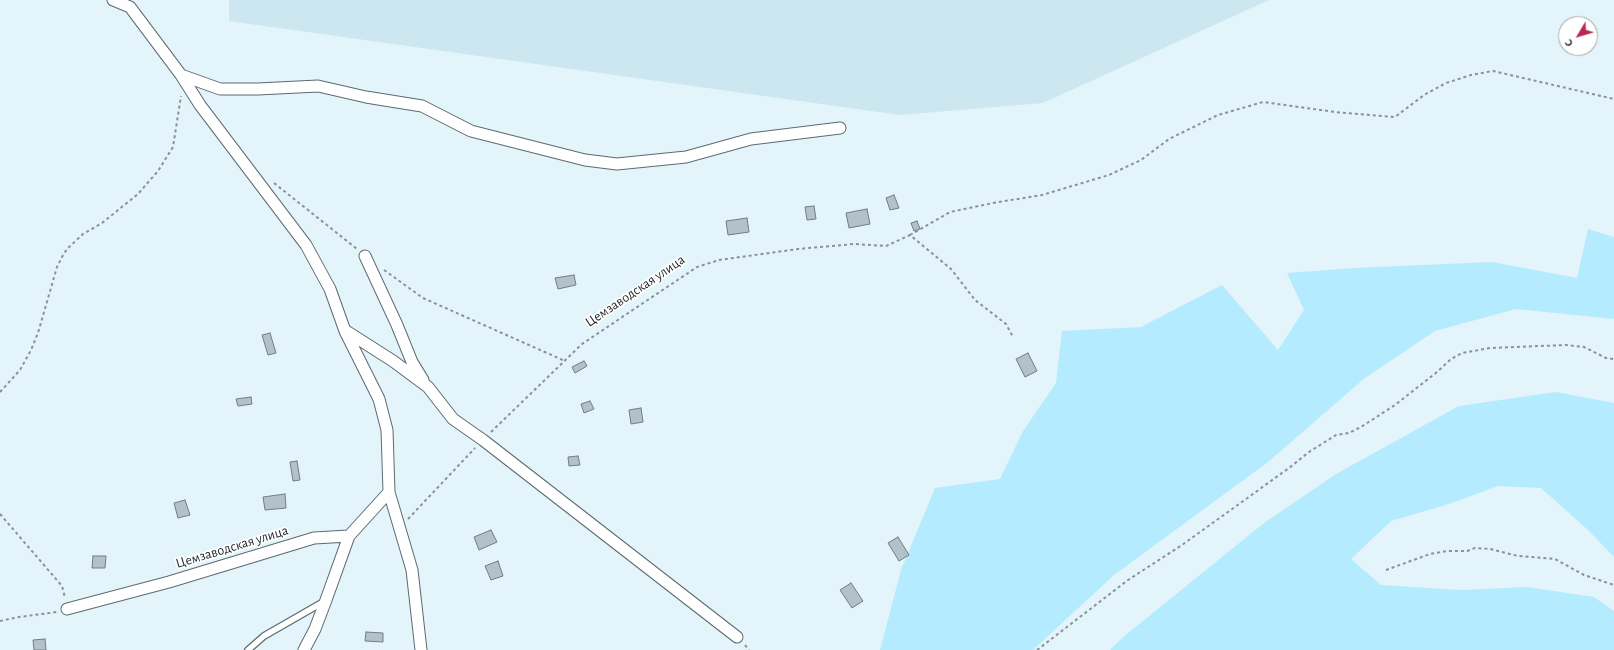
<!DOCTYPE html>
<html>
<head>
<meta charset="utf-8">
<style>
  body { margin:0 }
  #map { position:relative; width:1614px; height:650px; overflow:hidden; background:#e3f4fa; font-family:"Alegreya Sans",sans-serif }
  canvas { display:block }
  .north { position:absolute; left:1558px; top:16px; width:40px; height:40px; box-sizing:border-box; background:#fff; border:1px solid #a5a7a8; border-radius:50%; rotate:232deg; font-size:11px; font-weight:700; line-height:16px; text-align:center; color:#1e2426 }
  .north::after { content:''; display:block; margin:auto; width:14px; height:18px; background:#b9294f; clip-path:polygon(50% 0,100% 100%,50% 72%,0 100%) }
</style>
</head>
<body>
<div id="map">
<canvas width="1614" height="650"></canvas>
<div class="north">С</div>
</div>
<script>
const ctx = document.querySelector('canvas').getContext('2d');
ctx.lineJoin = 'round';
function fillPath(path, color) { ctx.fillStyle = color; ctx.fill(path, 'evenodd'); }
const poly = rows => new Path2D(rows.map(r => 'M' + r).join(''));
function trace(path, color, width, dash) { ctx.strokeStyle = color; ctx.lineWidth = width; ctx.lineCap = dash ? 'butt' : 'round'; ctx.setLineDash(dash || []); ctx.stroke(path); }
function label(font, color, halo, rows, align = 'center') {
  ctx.font = font + ' "Alegreya Sans",sans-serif'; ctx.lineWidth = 3.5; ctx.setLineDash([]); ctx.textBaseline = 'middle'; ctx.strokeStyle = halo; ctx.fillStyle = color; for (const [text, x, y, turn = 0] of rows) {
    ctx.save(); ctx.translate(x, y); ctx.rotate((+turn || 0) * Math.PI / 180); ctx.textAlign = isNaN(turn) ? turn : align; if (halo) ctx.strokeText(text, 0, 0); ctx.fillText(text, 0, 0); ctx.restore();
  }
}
fillPath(poly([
  [229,0,1269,0,1043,103,900,115,229,21]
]), '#cde7f0');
fillPath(poly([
  [1588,229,1614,237,1614,319,1516,309,1435,331,1365,378,1268,462,1114,575,1033,650,880,650,901,570,935,488,1000,479,1023,431,1056,383,1062,331,1141,327,1222,285,1278,350,1304,310,1287,273,1354,268,1492,262,1577,278],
  [1556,392,1614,403,1614,557,1588,530,1541,488,1498,486,1449,504,1391,521,1351,559,1381,585,1461,590,1527,587,1594,597,1614,611,1614,650,1110,650,1122,638,1264,523,1336,474,1459,406]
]), '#b5ebfe');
const building = poly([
  [894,195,899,208,890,210,886,198,894,195],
  [814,206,816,219,807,220,805,207,814,206],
  [867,209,870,224,849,228,846,213,867,209],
  [747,218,749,232,728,235,726,221,747,218],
  [917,221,920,229,914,231,911,223,917,221],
  [574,275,576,285,558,289,555,278,574,275],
  [270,333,276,353,268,355,262,335,270,333],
  [1028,353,1037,371,1025,377,1016,359,1028,353],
  [584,361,587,366,575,373,572,367,584,361],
  [251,397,252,404,238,406,236,399,251,397],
  [590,401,594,409,584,413,581,404,590,401],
  [641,408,643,422,631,424,629,410,641,408],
  [578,456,580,465,569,466,568,457,578,456],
  [297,461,300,480,293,481,290,462,297,461],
  [285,494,286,508,265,510,263,497,285,494],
  [185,500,190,515,178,518,174,503,185,500],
  [491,530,497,542,479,550,474,537,491,530],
  [898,537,909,555,899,561,888,543,898,537],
  [93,556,106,556,105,568,92,568,93,556],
  [498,561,503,576,491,580,485,566,498,561],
  [851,583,863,601,852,608,840,590,851,583],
  [366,632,383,633,383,642,365,641,366,632],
  [45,639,46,650,34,650,33,640,45,639]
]);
fillPath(building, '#b2c2c8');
trace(building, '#6f7e84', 1);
const service = poly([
  [248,650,264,636,325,601]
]);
const minor = poly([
  [113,0,130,7,181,75,200,105,306,245,330,289,345,331,379,399,387,430,389,492,412,570,421,650],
  [181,75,220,89,258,89,318,86,366,97,422,106,471,131,585,160,617,164,686,157,751,139,840,128],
  [365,256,397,325,412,362,423,380],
  [346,331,393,361,428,387,453,419,483,440,737,637],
  [67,609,169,582,314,538,349,536,389,492],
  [304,650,315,629,326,600,349,536]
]);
trace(service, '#5c6b70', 8);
trace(minor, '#5c6b70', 13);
trace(poly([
  [274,183,357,249],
  [910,235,950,212,993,203,1042,195,1109,175,1141,160,1169,139,1218,115,1263,102,1335,112,1395,117,1424,95,1446,83,1471,75,1493,71,1614,99],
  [384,270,423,298,565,361],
  [0,392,20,370,31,350,38,333,57,267,62,257,67,249,83,234,102,223,138,194,158,171,173,147,181,96],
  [491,432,582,344,697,267,719,260,798,249,854,244,886,246,910,235,951,269,975,300,1006,324,1013,337],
  [0,514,62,586,65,598],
  [408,519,475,448],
  [1386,570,1430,554,1447,551,1467,551,1475,548,1490,549,1518,556,1555,559,1584,575,1614,585],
  [0,621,19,617,57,612],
  [745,645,749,650],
  [1037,650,1128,580,1182,545,1289,468,1309,452,1336,435,1349,433,1361,427,1395,405,1437,372,1451,359,1462,353,1490,348,1566,345,1584,347,1606,358,1614,359]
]), '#879397', 2, [3, 3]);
trace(service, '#fff', 5.5);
trace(minor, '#fff', 11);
label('14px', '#1e2426', '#fff', [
  ["Цемзаводская улица",635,291,-34],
  ["Цемзаводская улица",232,547,-17]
]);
</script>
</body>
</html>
